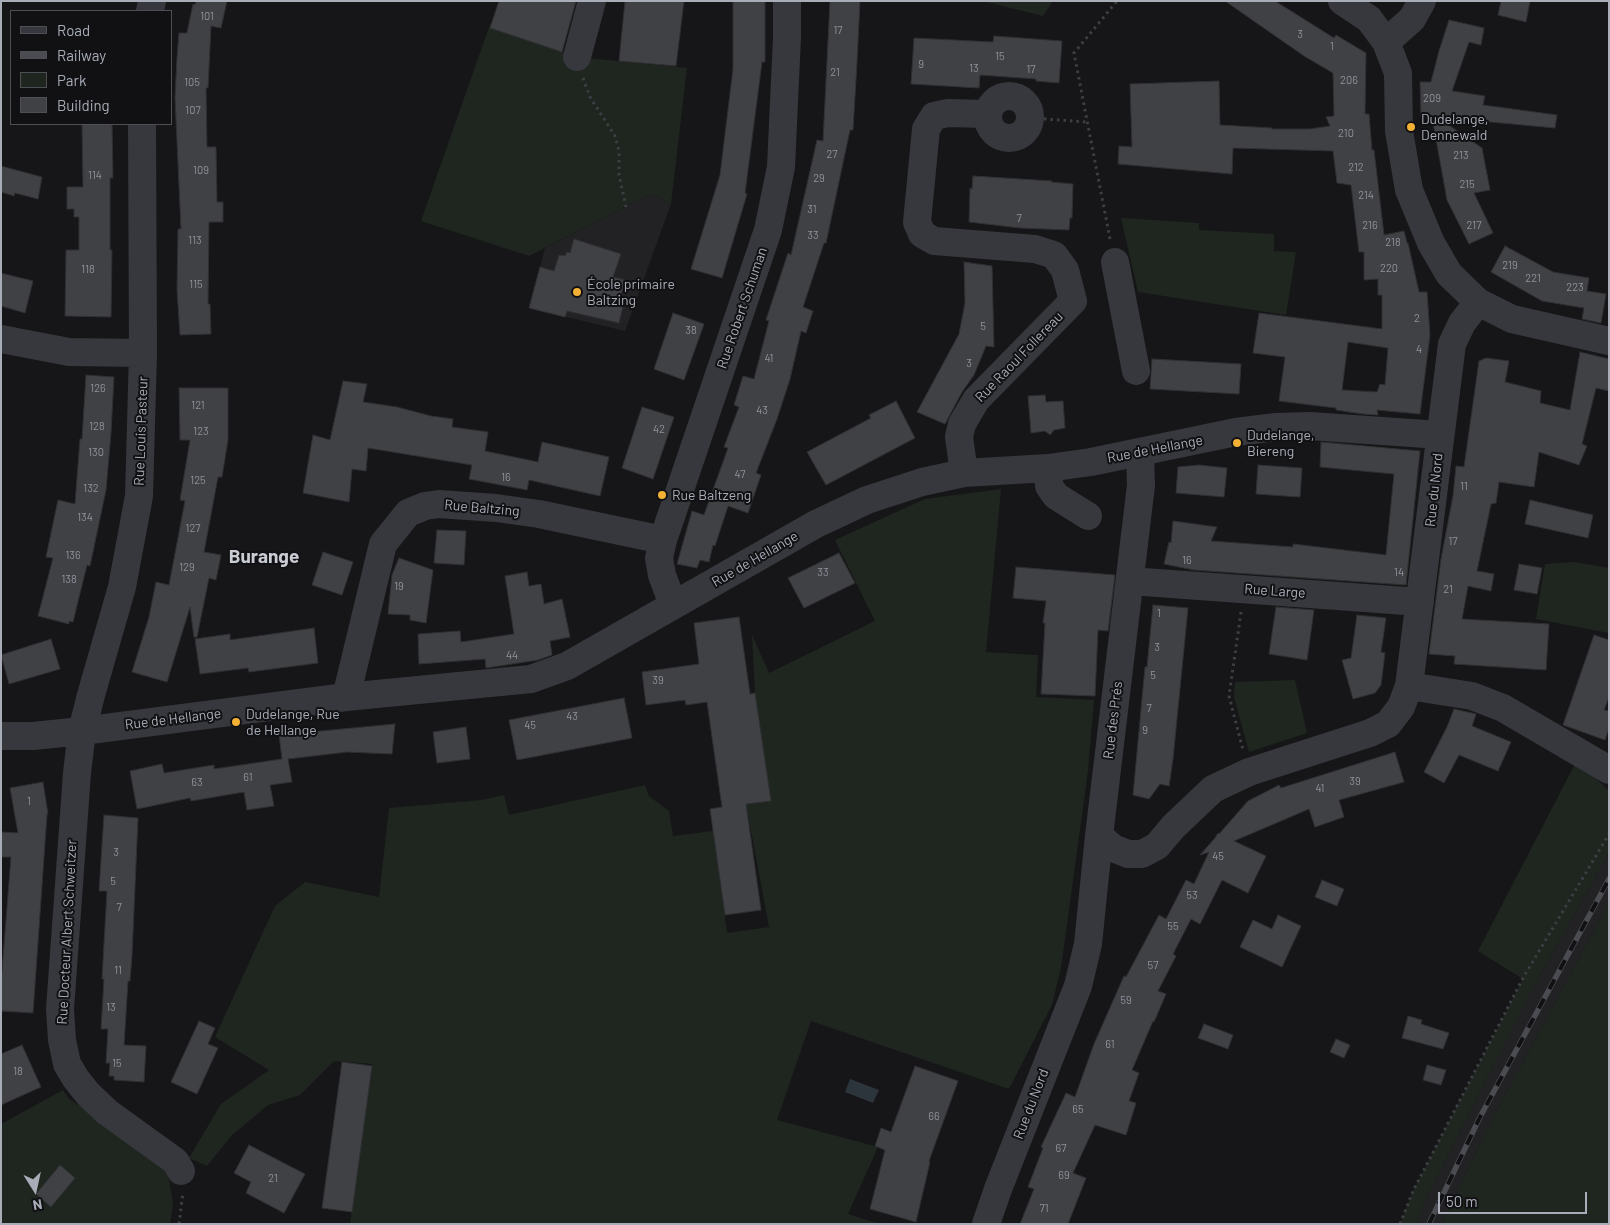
<!DOCTYPE html>
<html>
<head>
<meta charset="utf-8">
<style>
  body { margin:0 }
  #map { position:relative; width:1610px; height:1225px; overflow:hidden; background:#161618; font-family:Barlow,sans-serif }
  canvas { display:block }
  .frame { position:absolute; inset:0; border:2px solid #a8adb8; pointer-events:none }
  .legend { position:absolute; left:10px; top:10px; width:162px; height:115px; box-sizing:border-box; background:#111113; border:1px solid #4d4f55; margin:0; padding:6px 9px; list-style:none; font-size:15px; color:#a8adb8 }
  .legend li { display:flex; align-items:center; gap:10px; height:25px }
  .legend b { width:25px; border:1px solid #4d4f55 }
  .north { position:absolute; left:10px; top:1165px; width:50px; height:50px; -webkit-text-stroke:4px #111113; paint-order:stroke; rotate:170deg; font-size:14px; font-weight:700; line-height:20px; text-align:center; color:#a8adb8 }
  .north::after { content:''; display:block; margin:auto; width:18px; height:22px; background:#a8adb8; clip-path:polygon(50% 0,100% 100%,50% 72%,0 100%) }
  .scale { position:absolute; left:1438px; top:1192px; width:149px; height:22px; box-sizing:border-box; border:2px solid #a8adb8; border-top:0; padding-left:6px; font-size:15px; line-height:18px; white-space:nowrap; color:#a8adb8; -webkit-text-stroke:4px #111113; paint-order:stroke }
</style>
</head>
<body>
<div id="map">
<canvas width="1610" height="1225"></canvas>
<div class="frame"></div>
<ul class="legend">
<li><b style="height:6px;background:#37383d"></b>Road</li>
<li><b style="height:6px;background:#4a4c52"></b>Railway</li>
<li><b style="height:14px;background:#1e261f"></b>Park</li>
<li><b style="height:14px;background:#404145"></b>Building</li>
</ul>
<div class="north">N</div>
<div class="scale">50 m</div>
</div>
<script>
const ctx = document.querySelector('canvas').getContext('2d');
ctx.lineJoin = 'round';
function fillPath(path, color) { ctx.fillStyle = color; ctx.fill(path, 'evenodd'); }
const poly = rows => new Path2D(rows.map(r => 'M' + r).join(''));
function trace(path, color, width, dash) { ctx.strokeStyle = color; ctx.lineWidth = width; ctx.lineCap = dash ? 'butt' : 'round'; ctx.setLineDash(dash || []); ctx.stroke(path); }
function label(font, color, halo, rows, align = 'center') {
  ctx.font = font + ' Barlow,sans-serif'; ctx.lineWidth = 4; ctx.setLineDash([]); ctx.textBaseline = 'middle'; ctx.strokeStyle = halo; ctx.fillStyle = color; for (const [text, x, y, turn = 0] of rows) {
    ctx.save(); ctx.translate(x, y); ctx.rotate((+turn || 0) * Math.PI / 180); ctx.textAlign = isNaN(turn) ? turn : align; if (halo) ctx.strokeText(text, 0, 0); ctx.fillText(text, 0, 0); ctx.restore();
  }
}
fillPath(poly([
  [648,195,658,197,671,204,625,331,529,308,545,248],
  [1609,853,1609,903,1489,1125,1442,1224,1416,1224,1426,1199,1534,986]
]), '#222225');
fillPath(poly([
  [982,1,1053,1,1043,16],
  [489,27,577,57,687,68,671,204,658,197,648,195,529,256,421,221],
  [1121,218,1199,223,1199,230,1274,234,1274,251,1296,252,1286,315,1138,292],
  [1001,489,986,652,1038,655,1036,697,1094,700,1088,771,1061,968,1052,1005,1009,1089,811,1021,777,1120,878,1147,848,1214,880,1224,350,1224,372,1064,334,1061,300,1095,268,1105,232,1135,207,1166,189,1158,221,1104,269,1070,215,1037,275,906,305,882,379,897,389,808,481,800,504,795,509,815,645,785,649,796,669,811,673,836,713,831,727,933,769,927,746,804,770,801,755,693,752,635,769,673,875,621,835,540,925,499],
  [1575,562,1609,568,1609,633,1536,619,1545,564],
  [1295,680,1307,733,1249,752,1234,697,1235,682],
  [1577,760,1609,791,1609,853,1534,986,1426,1199,1416,1224,1400,1224,1413,1191,1523,979,1478,951],
  [1609,903,1609,1224,1442,1224,1489,1125],
  [63,1090,69,1099,155,1153,169,1179,173,1203,170,1224,1,1224,1,1124]
]), '#1e261f');
fillPath(poly([
  [850,1079,879,1090,873,1103,845,1092]
]), '#2c353c');
const building = poly([
  [196,1,227,1,221,28,211,26,208,88,206,88,207,147,216,147,217,202,223,202,223,222,209,222,208,304,210,304,211,334,180,335,177,290,178,229,181,229,175,98,177,58,179,33,187,33,193,4,195,5,196,1],
  [499,1,576,1,562,52,490,28,499,1],
  [625,1,684,1,676,66,619,61,625,1],
  [733,1,765,1,765,62,762,62,745,193,747,194,722,278,691,269,720,175,733,69,733,1],
  [830,1,860,1,857,62,853,130,850,130,826,243,824,243,803,307,813,311,806,333,801,331,790,379,777,419,756,473,761,475,748,513,728,506,715,546,713,545,709,562,700,560,697,568,677,564,692,511,704,515,728,448,724,447,739,407,734,405,743,376,754,379,769,321,766,320,788,253,791,255,817,140,823,141,830,1],
  [1225,1,1275,1,1334,38,1336,35,1366,53,1365,114,1369,114,1372,150,1374,150,1384,235,1404,231,1407,243,1408,243,1419,292,1427,292,1430,335,1420,414,1377,410,1378,415,1363,414,1336,410,1336,408,1279,401,1285,357,1253,353,1259,313,1382,329,1382,295,1378,295,1378,279,1364,280,1364,252,1359,252,1351,185,1337,183,1333,151,1233,148,1232,174,1118,164,1119,146,1132,147,1130,84,1219,81,1220,125,1272,128,1272,129,1310,129,1330,126,1326,117,1334,116,1333,73,1304,56,1225,1],
  [1348,342,1388,348,1385,385,1380,384,1377,392,1342,390,1348,342],
  [1501,1,1530,1,1526,22,1498,15,1501,1],
  [1449,20,1484,28,1481,45,1469,42,1452,91,1485,96,1483,105,1557,115,1555,128,1437,117,1482,148,1490,190,1474,193,1493,233,1469,244,1447,200,1432,117,1421,116,1420,82,1431,82,1439,51,1449,20],
  [994,36,1062,41,1059,83,1036,81,1036,79,980,75,979,88,911,84,914,38,993,42,994,36],
  [82,124,112,124,113,178,110,178,110,250,112,250,111,317,65,316,66,250,79,250,79,217,74,217,74,209,67,209,67,187,83,187,82,124],
  [1,166,42,177,38,199,15,193,14,196,1,192,1,166],
  [973,176,1052,181,1051,182,1073,184,1072,218,1070,218,1069,230,1020,228,969,222,970,188,972,189,973,176],
  [574,239,621,254,613,277,625,280,618,305,623,307,619,323,567,311,565,317,529,308,540,267,554,271,559,255,565,256,567,252,570,253,574,239],
  [1505,246,1553,272,1589,278,1587,291,1606,294,1601,323,1582,319,1584,308,1542,301,1491,272,1505,246],
  [964,262,992,266,994,347,986,346,974,375,962,392,945,424,917,412,959,334,965,303,964,262],
  [1,273,33,281,25,313,1,306,1,273],
  [673,313,704,324,684,380,654,369,673,313],
  [1580,352,1609,359,1609,391,1596,388,1582,444,1587,446,1579,465,1539,452,1534,487,1499,482,1496,503,1491,504,1477,571,1494,574,1491,591,1468,586,1462,619,1549,624,1546,670,1454,664,1455,656,1429,654,1441,559,1453,496,1456,466,1464,467,1479,361,1486,358,1509,361,1505,382,1541,391,1540,403,1570,410,1580,352],
  [1152,359,1241,364,1239,394,1150,389,1152,359],
  [86,375,114,377,111,433,106,490,90,566,87,565,73,622,69,621,69,624,38,616,53,558,46,557,58,500,75,504,80,439,82,439,86,375],
  [343,381,367,384,363,402,397,407,431,416,453,419,452,427,488,432,485,451,538,462,542,442,609,457,600,496,529,480,527,490,469,479,472,465,368,448,366,471,352,469,349,502,303,493,313,435,330,440,343,381],
  [179,388,228,388,228,440,222,477,218,477,204,552,221,555,216,580,209,578,197,637,194,637,190,607,167,682,132,672,149,617,156,582,169,585,185,501,180,500,190,440,180,440,179,388],
  [1045,395,1046,402,1063,401,1065,428,1054,430,1050,435,1045,431,1031,433,1028,396,1045,395],
  [896,401,915,438,826,485,807,452,871,418,869,415,896,401],
  [642,407,674,417,653,479,622,468,642,407],
  [1321,442,1420,451,1406,585,1194,570,1164,564,1169,542,1171,543,1173,521,1217,527,1211,541,1293,547,1293,544,1386,555,1394,474,1320,467,1321,442],
  [1199,465,1227,468,1224,497,1176,493,1178,467,1199,465],
  [1258,465,1302,468,1300,497,1256,494,1258,465],
  [1530,500,1593,515,1588,538,1525,524,1530,500],
  [437,530,466,531,464,565,434,563,437,530],
  [323,552,353,562,342,595,312,585,323,552],
  [839,553,855,583,804,608,788,578,839,553],
  [399,558,433,570,426,623,410,620,410,615,388,614,392,575,399,558],
  [1519,564,1542,568,1537,594,1514,590,1519,564],
  [1016,567,1115,575,1108,631,1098,630,1095,696,1041,694,1045,623,1043,623,1046,601,1013,598,1016,567],
  [527,572,529,586,541,584,544,604,562,599,570,637,550,641,552,655,538,660,486,668,485,659,419,664,418,634,460,631,461,642,514,634,505,576,527,572],
  [1153,605,1188,608,1173,759,1169,786,1160,784,1149,799,1133,795,1145,667,1147,667,1153,605],
  [1276,607,1314,610,1307,660,1269,654,1276,607],
  [1357,615,1386,618,1381,652,1385,653,1381,685,1375,693,1353,699,1342,660,1351,658,1357,615],
  [739,617,750,694,755,693,771,801,746,804,761,910,725,915,710,809,722,807,707,702,686,705,685,700,646,705,642,672,699,664,694,623,739,617],
  [314,628,318,663,249,672,248,668,200,674,195,639,230,634,230,640,314,628],
  [1594,635,1609,640,1609,697,1604,710,1609,711,1609,728,1605,740,1563,725,1594,635],
  [51,639,60,669,9,684,1,655,51,639],
  [624,698,632,738,517,760,509,720,624,698],
  [1454,709,1476,714,1472,726,1511,742,1498,771,1459,755,1444,783,1424,772,1447,727,1454,709],
  [395,724,392,754,347,752,288,759,292,782,270,785,274,806,247,810,244,792,191,801,190,798,137,809,130,771,162,764,164,773,214,765,214,769,282,759,279,735,395,724],
  [466,727,470,759,437,763,433,732,466,727],
  [1395,752,1404,782,1339,800,1344,817,1315,827,1309,809,1234,841,1266,856,1248,893,1222,880,1200,924,1191,919,1173,954,1176,956,1158,991,1166,994,1154,1022,1153,1021,1132,1070,1139,1073,1129,1101,1136,1103,1126,1135,1095,1125,1073,1173,1086,1178,1068,1224,1020,1224,1034,1189,1028,1187,1043,1148,1041,1147,1066,1093,1075,1097,1094,1044,1124,976,1126,977,1159,915,1166,919,1186,880,1194,884,1209,852,1200,855,1215,838,1218,833,1219,834,1248,801,1279,785,1281,788,1395,752],
  [43,782,48,814,47,814,33,1013,1,1011,1,983,11,857,1,857,1,832,18,833,10,788,43,782],
  [104,815,138,818,132,956,130,981,128,981,124,1045,146,1046,144,1082,114,1080,114,1076,109,1076,110,1063,106,1063,108,1029,101,1029,104,979,102,979,107,891,99,891,104,815],
  [1322,880,1344,889,1337,906,1315,897,1322,880],
  [1278,915,1301,926,1282,967,1240,947,1253,920,1272,929,1278,915],
  [1408,1016,1422,1020,1421,1024,1449,1033,1443,1049,1402,1038,1408,1016],
  [199,1021,215,1028,208,1044,218,1048,197,1094,171,1082,199,1021],
  [1204,1024,1233,1035,1228,1049,1198,1038,1204,1024],
  [1336,1039,1350,1045,1344,1058,1330,1052,1336,1039],
  [22,1045,41,1087,1,1105,1,1054,22,1045],
  [342,1062,372,1066,352,1212,322,1208,342,1062],
  [1427,1065,1446,1070,1441,1085,1423,1080,1427,1065],
  [915,1066,958,1081,929,1161,930,1162,916,1222,870,1209,885,1150,875,1146,881,1128,891,1132,915,1066],
  [249,1145,305,1174,284,1213,246,1193,251,1182,234,1173,249,1145],
  [60,1165,75,1178,51,1207,36,1194,60,1165]
]);
fillPath(building, '#404145');
trace(building, '#303034', 1);
trace(poly([
  [583,78,590,97,615,136,619,151,619,175,626,207],
  [1031,118,1087,122],
  [1110,239,1074,53,1117,1],
  [1241,612,1229,696,1243,750],
  [179,1224,183,1192],
  [1400,1224,1413,1191,1523,978,1609,834]
]), '#3d3f44', 3, [2.5, 4]);
trace(poly([
  [1342,1,1369,19,1386,42,1398,73,1399,131,1409,190,1431,243,1449,274,1478,302,1512,319,1609,341],
  [150,11,152,1],
  [1386,42,1412,19,1422,1],
  [577,57,592,1],
  '988 117a21 21 0 1 1 42 0a21 21 0 1 1-42 0Z',
  [142,124,143,353,139,496,122,587,91,695,82,731,77,773,60,1009,62,1040,67,1064,76,1079,88,1094,107,1112,175,1161,181,1171],
  [1115,262,1136,371],
  [1,339,69,352,143,353],
  [1048,468,1049,486,1056,496,1088,516],
  [964,473,959,437,962,424,976,400,1073,301,1065,270,1054,255,1035,249,934,241,922,234,917,222,926,129,934,116,948,113,987,114],
  [1130,581,1420,602],
  [673,605,662,575,659,558,663,540,768,230,781,167,787,37,787,1],
  [1409,686,1472,696,1503,708,1609,770],
  [346,697,383,544,408,513,425,506,439,504,496,508,539,514,663,540],
  [1,736,33,736,82,731,346,697,531,679,567,666,816,524,867,500,922,482,964,473,1048,468,1091,462,1236,432,1276,427,1310,426,1440,435],
  [1099,836,1113,848,1128,854,1142,854,1157,846,1173,827,1213,789,1249,772,1370,733,1388,724,1401,707,1409,686,1452,344,1462,323,1478,302],
  [986,1224,998,1189,1078,986,1088,944,1099,836,1141,485,1140,453]
]), '#37383d', 28);
const rail = poly([
  [1429,1224,1480,1117,1609,879]
]);
trace(rail, '#4a4c52', 5.5);
trace(rail, '#111113', 4, [11]);
for (const [x, y, r, color] of [
  [1411,127,5,"#f2b134"],
  [577,292,5,"#f2b134"],
  [1237,443,5,"#f2b134"],
  [662,495,5,"#f2b134"],
  [236,722,5,"#f2b134"]
]) { const dot = new Path2D(); dot.arc(x, y, r, 0, 2 * Math.PI); ctx.fillStyle = color; ctx.fill(dot); trace(dot, '#111113', 2); }
label('11px', '#8e929b', null, [
  ["101",207,16],
  ["17",838,30],
  ["3",1300,34],
  ["1",1332,46],
  ["15",1000,56],
  ["9",921,64],
  ["13",974,68],
  ["17",1031,69],
  ["21",835,72],
  ["206",1349,80],
  ["105",192,82],
  ["209",1432,98],
  ["107",193,110],
  ["210",1346,133],
  ["27",832,154],
  ["213",1461,155],
  ["212",1356,167],
  ["109",201,170],
  ["114",95,175],
  ["29",819,178],
  ["215",1467,184],
  ["214",1366,195],
  ["31",812,209],
  ["7",1019,218],
  ["216",1370,225],
  ["217",1474,225],
  ["33",813,235],
  ["113",195,240],
  ["218",1393,242],
  ["219",1510,265],
  ["220",1389,268],
  ["118",88,269],
  ["221",1533,278],
  ["115",196,284],
  ["223",1575,287],
  ["2",1417,318],
  ["5",983,326],
  ["38",691,330],
  ["4",1419,349],
  ["41",769,358],
  ["3",969,363],
  ["126",98,388],
  ["121",198,405],
  ["43",762,410],
  ["128",97,426],
  ["42",659,429],
  ["123",201,431],
  ["130",96,452],
  ["47",740,474],
  ["16",506,477],
  ["125",198,480],
  ["11",1464,486],
  ["132",91,488],
  ["134",85,517],
  ["127",193,528],
  ["17",1453,541],
  ["136",73,555],
  ["16",1187,560],
  ["129",187,567],
  ["33",823,572],
  ["14",1399,572],
  ["138",69,579],
  ["19",399,586],
  ["21",1448,589],
  ["1",1159,613],
  ["3",1157,647],
  ["44",512,655],
  ["5",1153,675],
  ["39",658,680],
  ["7",1149,708],
  ["43",572,716],
  ["45",530,725],
  ["9",1145,730],
  ["61",248,777],
  ["39",1355,781],
  ["63",197,782],
  ["41",1320,788],
  ["1",29,801],
  ["3",116,852],
  ["45",1218,856],
  ["5",113,881],
  ["53",1192,895],
  ["7",119,907],
  ["55",1173,926],
  ["57",1153,965],
  ["11",118,970],
  ["59",1126,1000],
  ["13",111,1007],
  ["61",1110,1044],
  ["15",117,1063],
  ["18",18,1071],
  ["65",1078,1109],
  ["66",934,1116],
  ["67",1061,1148],
  ["69",1064,1175],
  ["21",273,1178],
  ["71",1044,1208]
]);
label('14px', '#a8adb8', '#111113', [
  ["Dudelange,",1421,119],
  ["Dennewald",1421,135],
  ["École primaire",587,284],
  ["Baltzing",587,300],
  ["Dudelange,",1247,435],
  ["Biereng",1247,451],
  ["Rue Baltzeng",672,495],
  ["Dudelange, Rue",246,714],
  ["de Hellange",246,730]
], 'left');
label('14px', '#a8adb8', '#111113', [
  ["Rue Robert Schuman",742,308,-71],
  ["Rue Raoul Follereau",1019,357,-46],
  ["Rue Louis Pasteur",141,431,-88],
  ["Rue de Hellange",1155,449,-11],
  ["Rue du Nord",1434,490,-84],
  ["Rue Baltzing",482,508,5],
  ["Rue de Hellange",755,559,-30],
  ["Rue Large",1275,591,4],
  ["Rue de Hellange",173,719,-7],
  ["Rue des Prés",1113,720,-83],
  ["Rue Docteur Albert Schweitzer",67,932,-87],
  ["Rue du Nord",1031,1104,-69]
]);
label('bold 19px', '#c9ccd4', '#111113', [
  ["Burange",264,557]
]);
</script>
</body>
</html>
